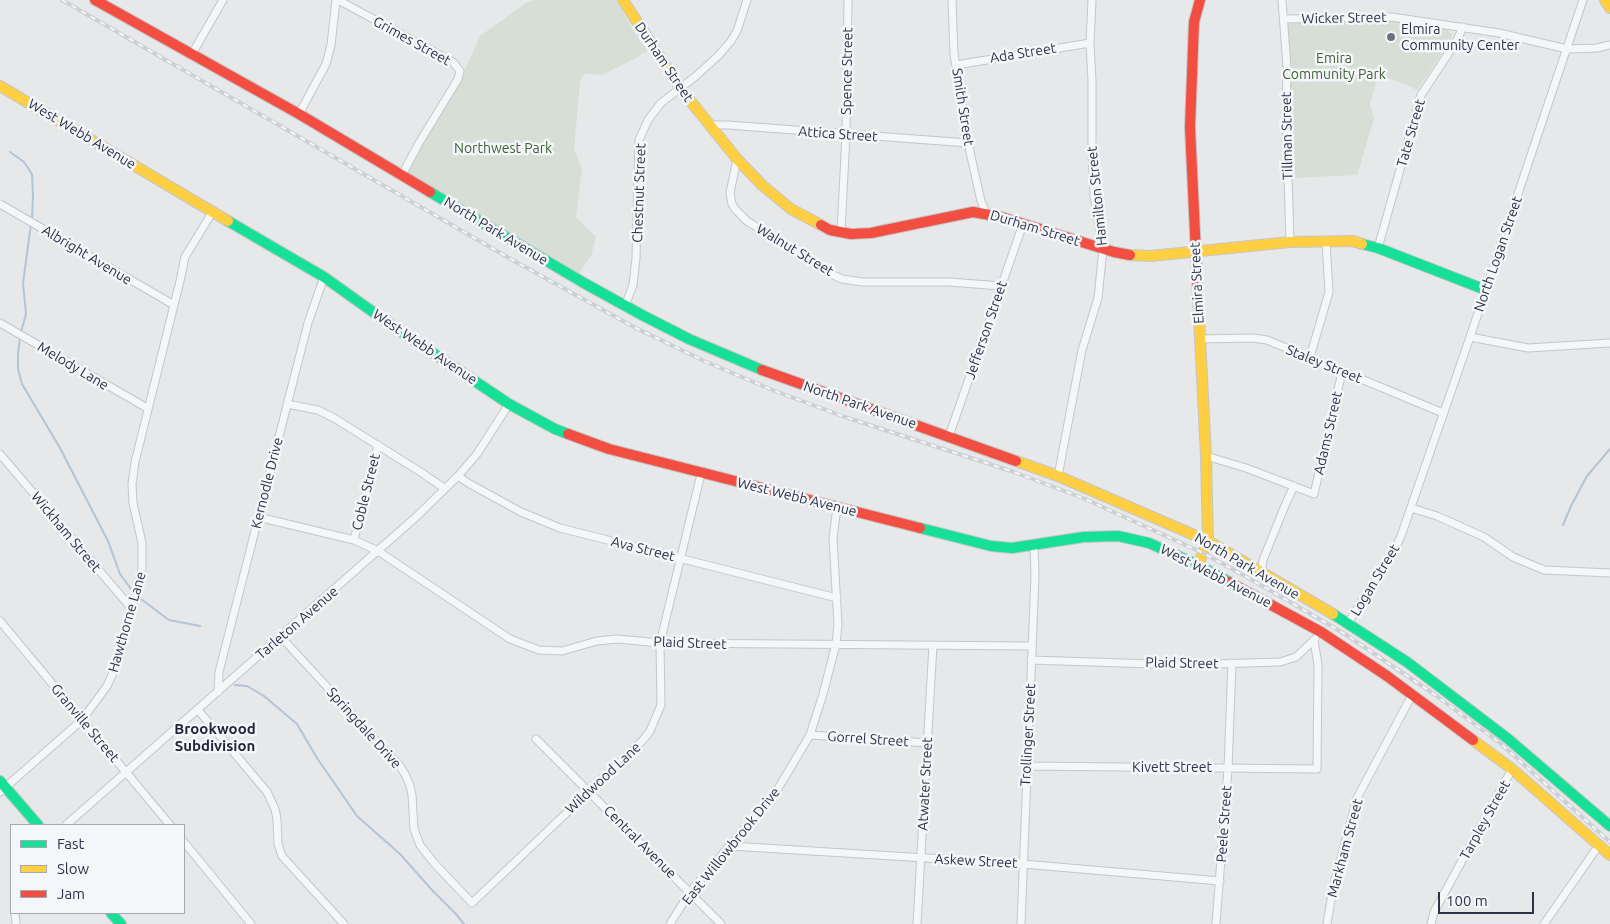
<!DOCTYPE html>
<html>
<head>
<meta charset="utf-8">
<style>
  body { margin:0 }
  #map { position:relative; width:1610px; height:924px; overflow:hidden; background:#e6e8ea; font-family:Ubuntu,sans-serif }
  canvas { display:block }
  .legend { position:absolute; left:10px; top:824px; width:175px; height:90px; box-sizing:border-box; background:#f4f6f9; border:1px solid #a4a8b1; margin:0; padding:6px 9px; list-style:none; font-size:15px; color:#2b3445 }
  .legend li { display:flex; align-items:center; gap:10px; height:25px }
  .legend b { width:25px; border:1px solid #a4a8b1 }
  .scale { position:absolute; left:1438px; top:892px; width:96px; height:22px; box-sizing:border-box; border:2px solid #2b3445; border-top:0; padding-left:6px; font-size:15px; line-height:18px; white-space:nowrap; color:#2b3445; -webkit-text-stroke:4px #f4f6f9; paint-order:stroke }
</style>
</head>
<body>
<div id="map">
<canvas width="1610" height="924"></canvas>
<ul class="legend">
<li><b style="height:6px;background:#16e098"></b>Fast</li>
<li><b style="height:6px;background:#ffcf43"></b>Slow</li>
<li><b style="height:6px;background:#f24e42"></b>Jam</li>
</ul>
<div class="scale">100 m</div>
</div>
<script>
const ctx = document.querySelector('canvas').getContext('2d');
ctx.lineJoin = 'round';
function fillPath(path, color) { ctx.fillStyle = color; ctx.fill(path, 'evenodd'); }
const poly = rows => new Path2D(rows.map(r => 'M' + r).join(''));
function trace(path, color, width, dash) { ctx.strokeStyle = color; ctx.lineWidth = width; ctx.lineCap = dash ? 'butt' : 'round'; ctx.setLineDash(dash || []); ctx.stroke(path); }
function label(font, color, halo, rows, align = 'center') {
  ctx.font = font + ' Ubuntu,sans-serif'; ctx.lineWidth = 5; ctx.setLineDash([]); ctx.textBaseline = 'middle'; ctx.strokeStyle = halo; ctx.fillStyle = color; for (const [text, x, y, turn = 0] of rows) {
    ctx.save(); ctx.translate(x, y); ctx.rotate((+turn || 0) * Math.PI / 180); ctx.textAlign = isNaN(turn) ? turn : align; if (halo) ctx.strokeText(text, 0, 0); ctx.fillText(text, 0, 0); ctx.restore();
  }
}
fillPath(poly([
  [533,0,616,0,641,43,648,50,638,57,602,75,585,73,580,81,574,150,582,168,576,217,596,237,591,256,578,275,405,173,463,74,480,36,526,3],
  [1376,19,1422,24,1439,28,1448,30,1452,35,1451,40,1417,90,1397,81,1378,75,1370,104,1374,119,1357,175,1292,178,1289,176,1287,27,1290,21]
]), '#d6ded6');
trace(poly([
  [10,152,24,162,32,174,33,196,32,219],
  [21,332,26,314,23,283,31,224],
  [20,337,18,354,18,369,22,384,60,448,108,541,120,574,134,593],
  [1563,525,1571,506,1587,476,1610,449],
  [137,596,169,620,200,626],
  [235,685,247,686,264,696,297,724,317,758,357,816,400,854,432,890,455,913,464,924]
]), '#b4c4d5', 2);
const street = poly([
  [338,0,453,62,460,71,458,79,419,143,402,175],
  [952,0,954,54,968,143,981,201,986,213],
  [1282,0,1287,67,1286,112,1290,242],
  [1284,19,1392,17,1499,33,1567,49,1597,48,1610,45],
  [192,54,223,0],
  [956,65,1090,43],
  [299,114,326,64,331,45,336,0],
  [709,125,728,125,968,143],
  [737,159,730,193,732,204,735,209,747,221,829,273,842,279,862,282,949,282,1001,286],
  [0,204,174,305],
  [841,231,846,135,848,0],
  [1378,248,1421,95,1456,42,1463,27],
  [625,306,633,285,636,258,639,140,648,120,661,103,696,76,719,55,731,41,737,31,747,0],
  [0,323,147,408],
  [1470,337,1528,348,1610,343],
  [1199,339,1253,338,1267,340,1443,413],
  [1310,357,1329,292,1326,241],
  [287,404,318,410,334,418,419,471,444,488],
  [949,436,1023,224],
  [0,454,132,609],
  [1206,456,1246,468,1314,494,1342,372],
  [458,476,468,483,521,512,560,528,837,598],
  [1058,476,1082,350,1098,298,1103,249,1094,196,1092,152,1092,81,1090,43,1092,0],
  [1411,508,1437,516,1484,537,1513,557,1544,570,1610,573],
  [258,517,354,540,378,551,510,639,539,650,562,651,597,641,617,639,660,643,1031,646],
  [354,540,378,445],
  [1261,573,1263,560,1286,503,1294,486],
  [0,621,170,825],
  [1348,623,1394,551,1401,536,1470,337,1583,0],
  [281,637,399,765,405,774,410,786,412,795,414,829,420,845,434,863,472,903,643,740,650,731,661,705,660,643,701,474],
  [1031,660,1184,665,1280,662,1296,657,1315,639],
  [218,692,219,672,308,323,324,277],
  [198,710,267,792,275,809,277,819,278,844,282,856,344,924],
  [810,735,927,743],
  [536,739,721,924],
  [1027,766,1317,769,1318,665,1314,640],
  [0,792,82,720,107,686,119,659,142,569,142,543,133,503,132,484,135,462,180,281,185,257,213,211],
  [66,825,416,517,458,476,477,454,509,404],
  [184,842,251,924],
  [731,846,1023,864,1220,881],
  [15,913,16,924],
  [670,924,690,892,776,792,810,735,823,694,836,644,838,625,833,538,837,508],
  [917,924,933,645],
  [1021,924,1035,576,1034,546],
  [1216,924,1228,768,1232,663],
  [1327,924,1333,888,1357,798,1412,695],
  [1431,924,1434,912,1512,769],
  [1544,924,1599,845]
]);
const fast = poly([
  [430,192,584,283,642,315,689,339,762,370],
  [228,221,324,277,394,327,509,404,555,429,568,434],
  [1362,244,1378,248,1486,290],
  [920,528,991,546,1012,548,1084,537,1118,536,1149,543,1198,565,1229,582],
  [1333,614,1407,662,1507,738,1610,826],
  [0,781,38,825],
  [111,913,121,924]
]);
const slow = poly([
  [623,0,680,88,737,159,762,185,791,209,821,225],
  [1605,0,1610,8],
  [0,86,228,221],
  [1130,255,1151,256,1290,242,1353,241,1362,244],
  [1016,461,1058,476,1208,541,1333,614],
  [1198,565,1208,541,1206,456,1199,318],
  [1473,740,1512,769,1610,855]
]);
const jam = poly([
  [95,0,299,114,430,192],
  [821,225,830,230,851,234,871,233,973,212,1001,217,1114,252,1130,255],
  [1199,318,1190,127,1194,22,1200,0],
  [762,370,1016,461],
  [568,434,609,449,920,528],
  [1229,582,1321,632,1387,676,1473,740]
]);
trace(street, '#c4c6c8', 9);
trace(fast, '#c4c6c8', 12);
trace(slow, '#c4c6c8', 12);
trace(jam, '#c4c6c8', 12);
trace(street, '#f5f6f7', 7);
trace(fast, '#16e098', 10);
trace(slow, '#ffcf43', 10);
trace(jam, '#f24e42', 10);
const rail = poly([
  [62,0,516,262,634,327,704,361,775,391,845,417,1014,472,1085,499,1203,553,1252,580,1345,634,1431,692,1500,743,1610,842]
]);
trace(rail, '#cecfd2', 4);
trace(rail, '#f4f6f9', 2, [5.5]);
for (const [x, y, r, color] of [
  [1391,37,5,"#6c737f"]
]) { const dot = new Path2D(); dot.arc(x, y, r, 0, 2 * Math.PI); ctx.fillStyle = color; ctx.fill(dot); trace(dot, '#f4f6f9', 2); }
label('14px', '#2b3445', '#f4f6f9', [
  ["Wicker Street",1344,18,-1],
  ["Grimes Street",412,41,29],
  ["Ada Street",1023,53,-9],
  ["Durham Street",664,62,56],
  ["Spence Street",847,71,-89],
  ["Smith Street",963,107,81],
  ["Tate Street",1411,133,-74],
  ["West Webb Avenue",82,134,31],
  ["Attica Street",838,134,4],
  ["Tillman Street",1287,136,-91],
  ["Chestnut Street",639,193,-88],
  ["Hamilton Street",1097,196,-96],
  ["Durham Street",1035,228,17],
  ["North Park Avenue",496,231,31],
  ["Walnut Street",795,250,31],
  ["North Logan Street",1498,254,-71],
  ["Albright Avenue",87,255,31],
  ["Elmira Street",1197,283,-93],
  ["Jefferson Street",986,330,-71],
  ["West Webb Avenue",425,347,34],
  ["Staley Street",1324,364,22],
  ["Melody Lane",73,366,31],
  ["North Park Avenue",860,405,19],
  ["Adams Street",1328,433,-77],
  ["Kernodle Drive",267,483,-76],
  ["Coble Street",366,492,-76],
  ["West Webb Avenue",797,497,14],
  ["Wickham Street",66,532,50],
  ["Ava Street",643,549,14],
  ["North Park Avenue",1247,566,30],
  ["West Webb Avenue",1216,576,27],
  ["Logan Street",1375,580,-59],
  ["Hawthorne Lane",127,622,-74],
  ["Tarleton Avenue",297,623,-41],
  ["Plaid Street",690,643,2],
  ["Plaid Street",1182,663,1],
  ["Granville Street",85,723,50],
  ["Springdale Drive",364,728,48],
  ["Trollinger Street",1028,735,-87],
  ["Gorrel Street",868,739,4],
  ["Kivett Street",1172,767],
  ["Wildwood Lane",603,778,-43],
  ["Atwater Street",925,784,-87],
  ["Tarpley Street",1485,820,-61],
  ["Peele Street",1224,824,-86],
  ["Central Avenue",640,842,45],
  ["East Willowbrook Drive",731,846,-51],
  ["Markham Street",1345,848,-75],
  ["Askew Street",976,861,3]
]);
label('14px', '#2b3445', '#f4f6f9', [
  ["Elmira",1401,29],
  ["Community Center",1401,45]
], 'left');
label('14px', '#3f6138', '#f4f6f9', [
  ["Emira",1334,58],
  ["Community Park",1334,74],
  ["Northwest Park",503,148]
]);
label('bold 15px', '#1d2536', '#f4f6f9', [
  ["Brookwood",215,729],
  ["Subdivision",215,746]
]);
</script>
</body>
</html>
